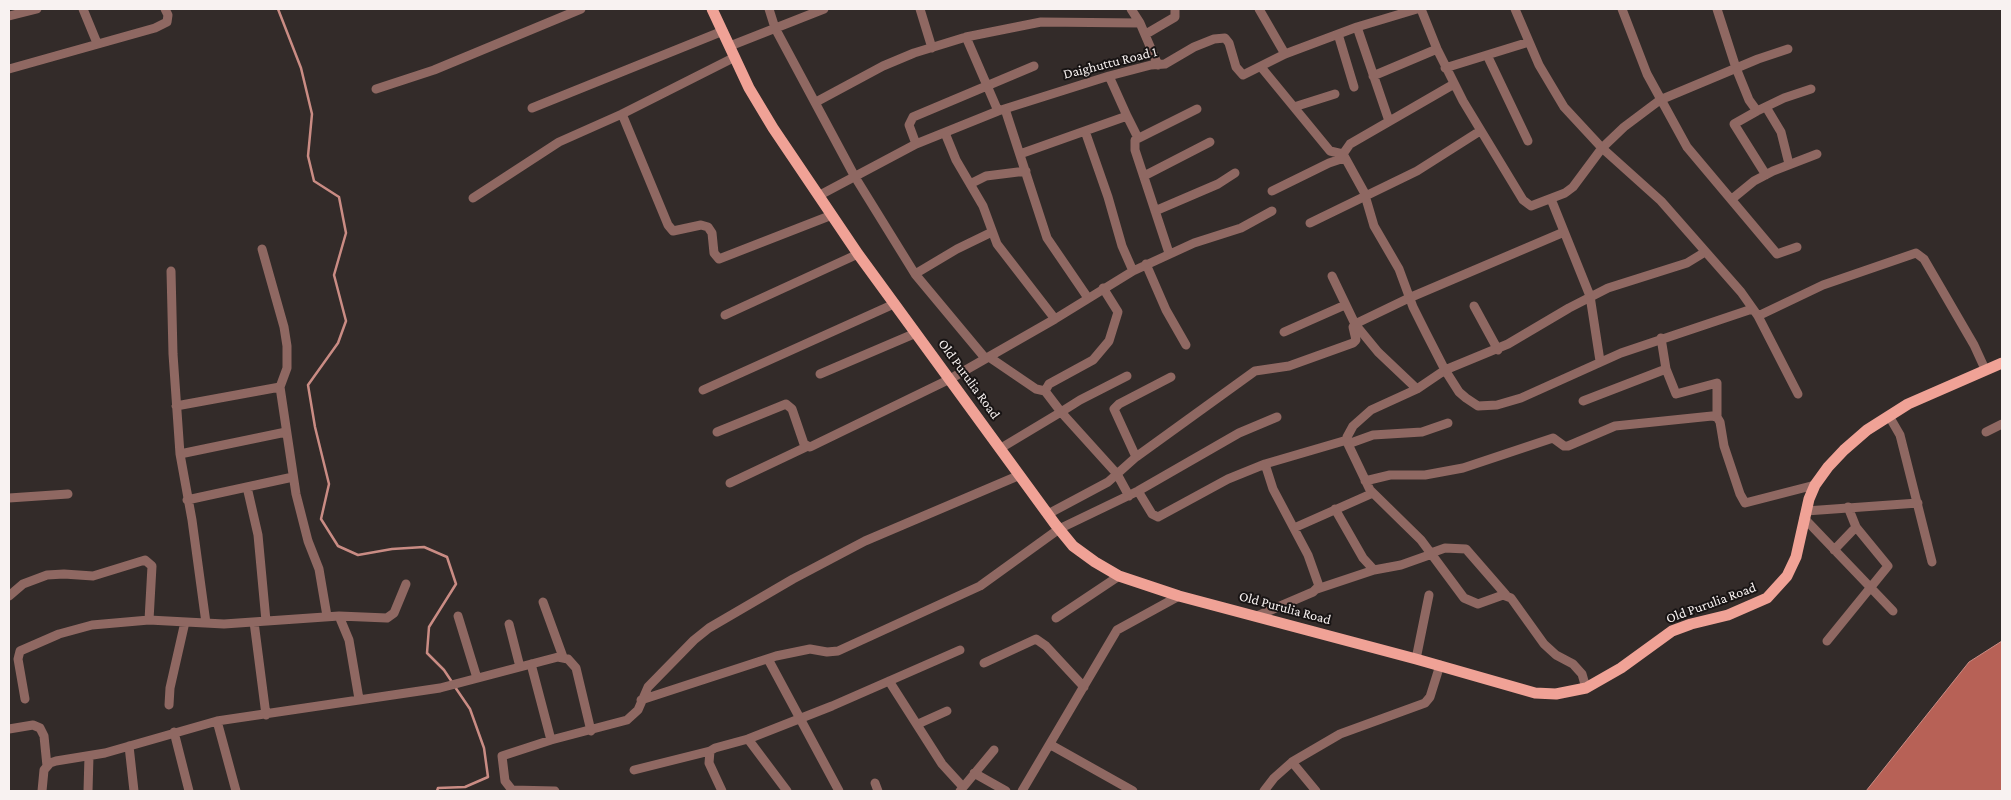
<!DOCTYPE html>
<html>
<head>
<meta charset="utf-8">
<style>
  body { margin:0 }
  #map { position:relative; width:2011px; height:800px; overflow:hidden; background:#332b29; font-family:"Crimson Pro",serif }
  canvas { display:block }
  .frame { position:absolute; inset:0; border:10px solid #f8f2f1; pointer-events:none }
</style>
</head>
<body>
<div id="map">
<canvas width="2011" height="800"></canvas>
<div class="frame"></div>
</div>
<script>
const ctx = document.querySelector('canvas').getContext('2d');
ctx.lineJoin = 'round';
function fillPath(path, color) { ctx.fillStyle = color; ctx.fill(path, 'evenodd'); }
const poly = rows => new Path2D(rows.map(r => 'M' + r).join(''));
function trace(path, color, width, dash) { ctx.strokeStyle = color; ctx.lineWidth = width; ctx.lineCap = dash ? 'butt' : 'round'; ctx.setLineDash(dash || []); ctx.stroke(path); }
function label(font, color, halo, rows, align = 'center') {
  ctx.font = font + ' "Crimson Pro",serif'; ctx.lineWidth = 4; ctx.setLineDash([]); ctx.textBaseline = 'middle'; ctx.strokeStyle = halo; ctx.fillStyle = color; for (const [text, x, y, turn = 0] of rows) {
    ctx.save(); ctx.translate(x, y); ctx.rotate((+turn || 0) * Math.PI / 180); ctx.textAlign = isNaN(turn) ? turn : align; if (halo) ctx.strokeText(text, 0, 0); ctx.fillText(text, 0, 0); ctx.restore();
  }
}
const water = poly([
  [2002,641,2002,791,1866,791,1969,662,2002,641]
]);
fillPath(water, '#b76156');
trace(water, '#ca8c84', 1);
trace(poly([
  [278,9,301,68,312,114,308,156,314,181,339,197,346,233,334,275,346,321,338,343,308,385,315,427,329,484,321,519,338,546,358,555,392,549,424,547,447,557,456,584,429,627,427,653,444,670,452,682],
  [437,791,438,788,465,787,488,777,484,748,470,709,455,687]
]), '#ca8c84', 2.5);
trace(poly([
  [83,9,97,43],
  [769,9,775,28,855,177,915,274,985,358,989,357,1036,389,1045,391],
  [920,9,932,48],
  [1131,9,1140,23],
  [1259,9,1285,54],
  [1421,9,1437,49,1463,101,1523,200,1531,206,1565,193,1573,187,1602,148,1624,127,1660,100,1758,59,1788,49],
  [1515,9,1539,65,1564,107,1602,148,1661,201,1741,292,1758,316,1798,394],
  [1622,9,1647,74,1687,147,1777,254,1797,247],
  [1717,9,1736,68,1749,100,1757,111,1784,98,1811,89],
  [9,16,37,9],
  [1357,27,1389,121],
  [1146,34,1175,17,1175,9],
  [1338,34,1354,87],
  [966,37,998,111],
  [730,46,824,9],
  [1487,55,1528,141],
  [1261,67,1330,151,1343,154],
  [1445,68,1529,42],
  [9,69,155,28,167,22,168,15,165,9],
  [1373,76,1437,49],
  [1454,84,1350,144,1343,154,1364,192,1374,226,1399,269,1413,307,1426,333,1445,370,1459,392,1466,398,1478,406,1497,405,1521,398,1621,353,1752,309],
  [376,89,434,70,581,9],
  [816,102,883,66,914,53,966,37,1041,22,1140,23,1158,65],
  [1294,107,1335,94],
  [1766,107,1781,132,1789,164],
  [532,108,723,31],
  [1005,109,1047,238,1088,298],
  [1757,111,1734,124,1766,175],
  [622,114,668,225,673,231,701,225,708,227,712,233,714,253,719,259,832,215],
  [1127,116,1138,138],
  [1085,131,1108,197,1122,246,1133,271],
  [945,133,956,160,983,206,997,244,1055,319],
  [916,144,909,125,913,117,1034,66],
  [1020,154,1127,116,1109,76],
  [1144,176,1210,142],
  [970,184,986,176,1026,171],
  [1272,191,1329,163,1344,158],
  [820,195,916,144,998,111,1109,76,1151,65,1165,64,1194,47,1214,39,1225,38,1229,43,1236,67,1243,75,1285,54,1357,27,1417,9],
  [473,198,559,142,622,114,735,57],
  [1551,199,1590,296,1600,361],
  [1732,199,1754,181,1773,171,1817,154],
  [1155,211,1218,184,1235,173],
  [1310,223,1417,171,1480,131],
  [262,249,284,327,287,346,287,368,280,387,296,494,308,541,319,569,327,616],
  [1169,253,1135,150,1135,140,1197,109],
  [1146,264,1166,310,1186,345],
  [171,271,173,354,180,454,192,520,206,623],
  [915,274,957,249,992,232],
  [1332,276,1355,324,1378,352,1417,389],
  [1103,288,1118,312,1109,341,1093,360,1049,384,1045,391,1061,412,1080,400,1127,376],
  [1474,306,1498,350],
  [725,315,858,254],
  [1758,316,1823,285,1916,253,1924,259,1974,345,1985,369],
  [1284,332,1345,305],
  [1661,338,1666,369],
  [820,374,916,333],
  [703,390,894,304],
  [1583,401,1666,369,1676,394,1717,383,1717,417],
  [176,406,280,387],
  [1889,416,1900,435,1932,562],
  [717,432,786,404,792,409,804,444,810,447,950,379,1055,319,1133,271,1194,243,1241,228,1272,211],
  [1986,432,2002,424],
  [1348,444,1373,435,1422,432,1448,423],
  [1001,448,1061,412,1117,474,1129,496],
  [180,454,286,432],
  [1136,457,1114,409,1119,404,1171,377],
  [1365,481,1390,475,1425,475,1463,468,1553,438,1564,446,1568,446,1615,426,1712,416,1717,417,1720,422,1724,446,1740,494,1745,503,1815,485],
  [730,483,806,447],
  [247,487,258,535,266,621],
  [1138,491,1152,514,1158,517,1228,479,1265,464,1347,440],
  [9,498,68,494],
  [187,500,293,477],
  [1335,509,1363,558,1374,570,1401,565,1432,554],
  [1806,511,1918,503],
  [1048,514,1108,482,1136,457,1255,371,1289,366,1353,343,1356,340,1353,327,1355,324,1409,298,1564,232],
  [1804,518,1893,611],
  [1294,528,1373,493],
  [1834,550,1856,527],
  [1431,553,1445,548,1466,549,1506,595],
  [1317,589,1374,570],
  [9,596,23,584,47,575,64,574,93,576,145,560,152,566,149,620],
  [543,602,563,657],
  [339,616,387,618,394,613,406,584],
  [458,616,477,678],
  [1257,616,1313,592,1319,586,1308,555,1273,489,1265,464],
  [1056,618,1119,576],
  [254,622,266,715],
  [509,624,520,667],
  [1827,641,1888,566,1856,527,1848,507],
  [768,659,839,791],
  [1416,659,1429,595],
  [984,663,1036,639,1046,646,1084,687],
  [531,664,551,740],
  [889,681,942,764,963,787],
  [1586,688,1582,674,1573,664,1556,655,1544,644,1511,598,1503,595,1478,604,1464,598,1421,540,1370,490,1348,444,1347,437,1353,426,1371,410,1417,389,1445,370,1508,344,1569,308,1608,288,1687,263,1705,252],
  [25,699,18,659,20,651,59,634,92,625,149,620,224,624,339,616,349,640,359,699],
  [641,700,776,656,810,649,827,652,838,651,980,586,1059,529,1138,491,1239,433,1277,417],
  [169,705,170,688,185,622],
  [217,721,236,791],
  [918,724,947,711],
  [9,729,33,725,40,728,44,736,47,766],
  [174,732,189,791],
  [748,739,787,791],
  [1051,745,1133,791],
  [129,746,134,791],
  [1292,762,1316,791],
  [634,770,710,751],
  [974,773,1006,791],
  [875,783,878,791],
  [42,791,44,770,50,763,56,761,105,753,217,721,440,688,558,657,568,659,576,668,591,731],
  [88,791,89,756],
  [555,791,512,790,505,781,502,756,551,740,627,720,638,710,648,687,694,640,709,628,793,579,865,541,1020,475],
  [722,791,709,763,710,751,715,748,748,739,832,706,960,650],
  [960,791,994,750],
  [1022,791,1117,630,1179,596],
  [1264,791,1274,778,1292,762,1340,734,1425,703,1430,697,1440,665]
]), '#8f6862', 9);
trace(poly([
  [712,9,749,88,773,128,858,254,1055,524,1073,546,1095,562,1119,576,1179,596,1416,659,1535,693,1556,694,1586,688,1621,668,1672,631,1691,624,1728,615,1767,598,1787,576,1796,557,1809,499,1815,485,1828,467,1844,450,1867,430,1908,404,2002,363]
]), '#f0a296', 11);
label('14px', '#f8f2f1', '#181414', [
  ["Daighuttu Road 1",1110,63,-14],
  ["Old Purulia Road",969,379,54],
  ["Old Purulia Road",1711,603,-20],
  ["Old Purulia Road",1285,608,15]
]);
</script>
</body>
</html>
